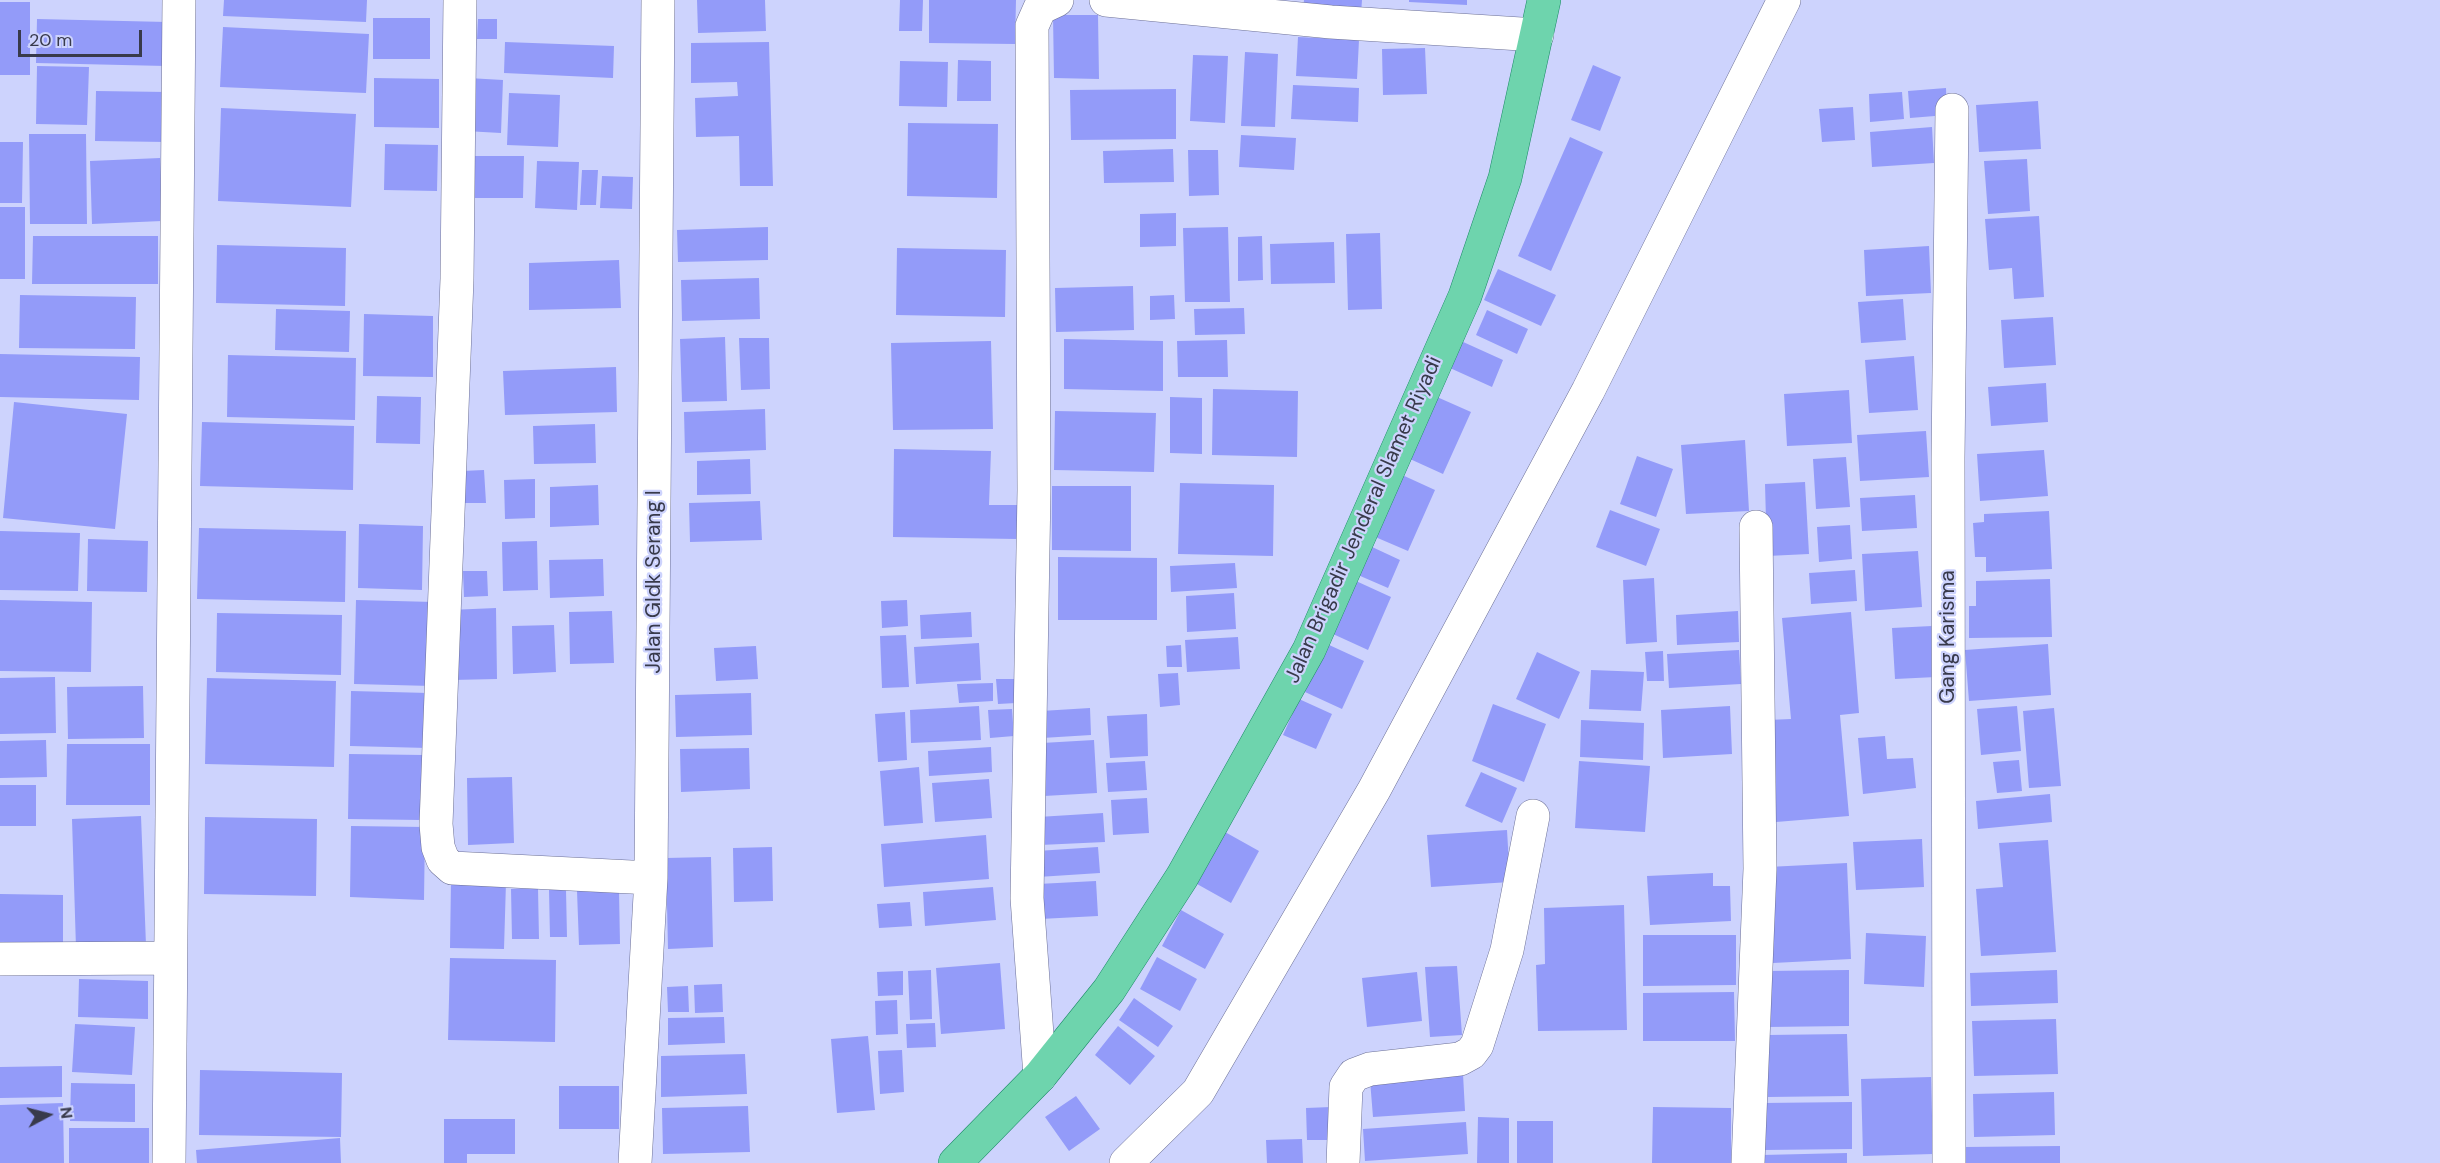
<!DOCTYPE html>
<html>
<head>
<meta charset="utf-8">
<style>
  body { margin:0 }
  #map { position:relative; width:2440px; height:1163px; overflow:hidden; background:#cdd3fd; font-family:"DM Sans",sans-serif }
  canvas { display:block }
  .north { position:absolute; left:18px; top:1085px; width:60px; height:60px; -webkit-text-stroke:4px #cdd3fd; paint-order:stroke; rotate:83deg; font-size:16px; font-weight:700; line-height:24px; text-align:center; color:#383a4b }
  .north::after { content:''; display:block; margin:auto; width:21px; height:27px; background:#383a4b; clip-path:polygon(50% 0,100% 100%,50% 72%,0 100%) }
  .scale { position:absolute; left:18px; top:30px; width:124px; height:27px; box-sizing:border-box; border:3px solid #383a4b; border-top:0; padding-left:8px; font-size:18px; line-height:21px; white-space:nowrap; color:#383a4b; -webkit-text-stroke:4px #cdd3fd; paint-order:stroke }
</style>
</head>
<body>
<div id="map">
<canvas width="2440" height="1163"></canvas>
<div class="north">N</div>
<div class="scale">20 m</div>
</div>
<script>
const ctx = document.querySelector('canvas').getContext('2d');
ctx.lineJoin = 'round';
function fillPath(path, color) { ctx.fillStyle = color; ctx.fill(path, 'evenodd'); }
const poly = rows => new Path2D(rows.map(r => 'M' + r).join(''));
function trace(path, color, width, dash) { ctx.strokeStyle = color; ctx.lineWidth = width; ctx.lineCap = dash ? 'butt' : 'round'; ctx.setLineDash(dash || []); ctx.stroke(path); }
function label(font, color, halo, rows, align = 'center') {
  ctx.font = font + ' "DM Sans",sans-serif'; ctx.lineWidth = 4.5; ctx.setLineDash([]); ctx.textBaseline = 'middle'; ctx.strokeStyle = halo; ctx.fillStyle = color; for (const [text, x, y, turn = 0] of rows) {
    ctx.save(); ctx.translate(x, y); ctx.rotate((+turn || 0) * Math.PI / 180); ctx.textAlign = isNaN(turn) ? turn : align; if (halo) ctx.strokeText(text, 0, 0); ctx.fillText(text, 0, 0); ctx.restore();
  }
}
fillPath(poly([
  [224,0,367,0,366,22,223,16],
  [697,0,765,0,766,31,698,33],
  [900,0,923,0,922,31,899,31],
  [929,0,1016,0,1015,44,929,43],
  [1304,0,1362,0,1361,14,1303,11],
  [1409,0,1467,0,1467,5,1409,2],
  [0,2,30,2,30,75,0,75],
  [1053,15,1098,15,1099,79,1054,78],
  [373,18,430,18,430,59,373,59],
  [37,19,167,22,166,66,36,63],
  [478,19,497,19,497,39,477,39],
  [223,27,369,34,366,93,220,87],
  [1298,37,1359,40,1357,79,1296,76],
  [505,42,614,46,613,78,504,73],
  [769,42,773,186,740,186,739,136,696,137,695,98,738,96,737,82,691,83,691,43],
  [1425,48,1427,94,1383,95,1382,49],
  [1245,52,1278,54,1275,127,1241,126],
  [1193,55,1228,56,1225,123,1190,121],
  [958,60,991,61,991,101,957,101],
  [900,61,948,62,947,107,899,106],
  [1593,65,1621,77,1600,131,1571,120],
  [37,66,89,67,87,125,36,124],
  [374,78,439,79,439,128,374,127],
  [468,78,503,80,501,133,465,131],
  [1293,85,1359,88,1358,122,1291,119],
  [1946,88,1947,115,1910,118,1908,91],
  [1176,89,1176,139,1071,140,1070,90],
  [96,91,167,92,167,142,95,141],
  [1902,92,1904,119,1870,122,1869,94],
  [509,93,560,95,558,147,507,145],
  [2038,101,2041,149,1979,152,1976,105],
  [1853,107,1855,140,1822,142,1819,109],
  [221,108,356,114,351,207,218,201],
  [908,123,998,124,997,198,907,196],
  [1932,127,1934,163,1872,167,1870,132],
  [29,134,86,134,87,224,30,224],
  [1241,135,1296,138,1294,170,1239,167],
  [1570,137,1603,152,1551,271,1518,256],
  [0,142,23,142,22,203,0,203],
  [385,144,438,145,437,191,384,190],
  [1173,149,1174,182,1104,183,1103,151],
  [1188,150,1218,150,1219,195,1189,196],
  [467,156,524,156,523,198,467,198],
  [160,158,162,221,92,224,90,161],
  [2027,159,2030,211,1988,214,1984,161],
  [537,161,579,162,577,210,535,208],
  [582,170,598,170,596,205,580,205],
  [602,176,633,177,632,209,600,208],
  [0,207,25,207,25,279,0,279],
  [1176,213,1176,246,1140,247,1140,214],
  [2039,216,2044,297,2014,299,2012,268,1989,270,1985,219],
  [768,227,768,260,678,262,677,230],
  [1228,227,1230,302,1185,302,1183,228],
  [1380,233,1382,309,1348,310,1346,234],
  [33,236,158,236,158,284,32,284],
  [1262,236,1263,280,1238,281,1238,237],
  [1334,242,1335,283,1271,284,1270,244],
  [217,245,346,248,345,306,216,303],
  [1929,246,1931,293,1866,296,1864,250],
  [897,248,1006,250,1005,317,896,315],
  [619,260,621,308,529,310,529,263],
  [1498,269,1556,295,1541,326,1484,300],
  [759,278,760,319,682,321,681,280],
  [1133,286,1134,330,1056,332,1055,288],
  [20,295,136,297,135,349,19,348],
  [1174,295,1175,319,1150,320,1150,296],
  [1903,299,1906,340,1861,343,1858,302],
  [1244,308,1245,334,1195,335,1194,309],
  [276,309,350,311,349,352,275,350],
  [1487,310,1528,329,1517,354,1476,335],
  [364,314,433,316,433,377,363,376],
  [2053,317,2056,365,2004,368,2001,320],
  [725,337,727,401,682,402,680,339],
  [739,338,769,338,770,389,741,390],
  [1064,339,1163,341,1163,391,1064,389],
  [1227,340,1228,377,1178,377,1177,341],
  [991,341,993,429,893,430,891,343],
  [1461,341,1503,360,1492,387,1450,368],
  [0,354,140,357,139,400,0,397],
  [228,355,356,358,355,420,227,417],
  [1914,356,1918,410,1869,413,1865,360],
  [616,367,617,412,505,415,503,371],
  [2046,383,2048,422,1991,426,1988,387],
  [1213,389,1298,391,1297,457,1212,455],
  [1849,390,1852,443,1787,446,1784,394],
  [377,396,421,397,420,444,376,443],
  [1170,397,1202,398,1202,454,1170,453],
  [1437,397,1471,412,1443,474,1410,459],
  [14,402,127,414,115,529,3,518],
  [765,409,766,450,685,453,684,412],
  [1055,411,1156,413,1154,472,1054,470],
  [202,422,354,426,353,490,200,486],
  [595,424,596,463,534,464,533,426],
  [1926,431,1929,477,1860,481,1857,435],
  [1745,440,1749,511,1686,514,1681,445],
  [894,449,991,451,989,505,1018,505,1017,539,893,537],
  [2044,450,2048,496,1980,501,1977,454],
  [1637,456,1673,469,1656,517,1620,504],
  [1846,457,1850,507,1816,509,1813,459],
  [750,459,751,494,697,495,697,461],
  [484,470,486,503,463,503,462,471],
  [1400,474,1435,490,1408,551,1373,536],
  [535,479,535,518,505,519,504,480],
  [1805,482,1809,554,1767,556,1765,484],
  [1180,483,1274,485,1273,556,1178,554],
  [598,485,599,525,550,527,550,487],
  [1052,486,1131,486,1131,551,1052,550],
  [1915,495,1917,528,1862,531,1860,498],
  [760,501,762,540,690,542,689,503],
  [1610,510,1660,529,1646,566,1596,547],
  [2049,511,2052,569,1986,572,1986,557,1975,557,1973,523,1984,522,1984,514],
  [359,524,423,526,422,590,358,588],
  [1850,525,1852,559,1819,562,1817,527],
  [199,528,346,531,345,602,197,599],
  [0,531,80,533,78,591,0,590],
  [88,539,148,541,147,592,87,591],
  [537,541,538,590,503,591,502,542],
  [1370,546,1400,560,1388,588,1358,575],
  [1918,551,1922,607,1865,611,1862,554],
  [1058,557,1157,558,1157,620,1058,620],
  [603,559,604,596,550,598,549,560],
  [1235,563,1237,588,1171,592,1170,566],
  [1855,570,1857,601,1811,604,1809,573],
  [463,571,487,571,488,596,464,597],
  [1654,578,1657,642,1626,644,1623,580],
  [2050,579,2052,637,1969,638,1969,606,1976,606,1976,581],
  [1356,581,1391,597,1368,650,1333,634],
  [1234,593,1236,629,1187,632,1186,596],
  [0,600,92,602,91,672,0,671],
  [356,600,434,602,432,686,354,684],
  [907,600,908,626,882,628,881,601],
  [496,608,497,679,452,680,450,610],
  [612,611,614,663,570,664,569,612],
  [1738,611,1739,642,1677,645,1676,615],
  [971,612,972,637,921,639,920,615],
  [1851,612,1859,713,1840,715,1849,816,1776,822,1768,720,1791,719,1782,618],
  [217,613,342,615,341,675,216,672],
  [554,625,556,672,513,674,512,626],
  [1932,626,1936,677,1895,679,1892,628],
  [906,635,909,687,882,688,880,636],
  [1238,637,1240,669,1187,672,1185,640],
  [979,643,981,680,916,684,914,647],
  [1327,644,1364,661,1342,709,1305,692],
  [2048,644,2051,695,1969,701,1965,650],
  [1181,645,1182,667,1167,667,1166,646],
  [756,646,758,679,716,681,714,648],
  [1739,650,1741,684,1669,688,1667,654],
  [1663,651,1664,681,1647,681,1645,652],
  [1537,652,1580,672,1559,719,1516,699],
  [1591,670,1644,672,1641,711,1589,709],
  [1178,673,1180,705,1160,707,1158,674],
  [55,677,56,733,0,734,0,678],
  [207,678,336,681,334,767,205,764],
  [996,679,1014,679,1016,703,998,704],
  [993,683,993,701,959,703,957,684],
  [143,686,144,738,68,739,67,687],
  [351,691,429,693,428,748,350,746],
  [751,693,752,735,676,737,675,695],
  [1299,699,1332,714,1316,749,1283,735],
  [1493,704,1546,724,1524,782,1472,761],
  [979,706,981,740,911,743,910,710],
  [1730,706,1732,754,1663,758,1661,710],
  [2017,706,2021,751,1981,755,1977,709],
  [1090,708,1091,735,1042,738,1041,711],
  [2054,708,2061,786,2029,788,2023,711],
  [1012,709,1014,736,990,738,988,710],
  [905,712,907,760,878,762,875,714],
  [1147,714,1148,756,1110,758,1107,716],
  [1581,720,1644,723,1643,760,1580,757],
  [1885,736,1887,759,1913,758,1916,788,1863,794,1858,738],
  [46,740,47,777,0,778,0,741],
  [1094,740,1097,793,1044,796,1042,743],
  [67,744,150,744,150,805,66,805],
  [991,747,992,772,929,776,928,751],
  [749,748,750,789,681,792,680,749],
  [349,754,423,755,421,820,348,819],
  [2019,760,2022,791,1997,793,1993,762],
  [1145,761,1147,790,1108,792,1106,763],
  [1579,761,1650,766,1645,832,1575,828],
  [919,767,923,823,884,826,880,771],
  [1481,772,1517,788,1502,823,1465,806],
  [512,777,514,843,468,845,467,778],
  [989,779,992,818,935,822,932,783],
  [0,785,36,785,36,826,0,826],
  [2050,794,2052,822,1978,829,1976,801],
  [1147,798,1149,833,1113,835,1111,800],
  [1103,813,1105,842,1040,845,1038,817],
  [141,816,146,945,76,948,72,819],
  [205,817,317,819,316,896,204,894],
  [351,826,425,827,424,900,350,897],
  [1507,830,1510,882,1431,887,1427,835],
  [1225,832,1259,851,1231,903,1197,884],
  [986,835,989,879,884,887,881,844],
  [1922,839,1924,887,1856,890,1853,842],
  [2048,840,2056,952,1981,956,1976,889,2003,887,1999,843],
  [772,847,773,901,734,902,733,848],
  [1098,847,1100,873,1038,877,1037,851],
  [711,857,713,947,668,949,666,858],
  [1847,863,1851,959,1773,963,1768,867],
  [1713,873,1713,886,1730,886,1731,921,1650,925,1647,876],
  [451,880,506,882,504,949,450,948],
  [1096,881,1098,916,1040,919,1038,884],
  [993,887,996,920,925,926,923,892],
  [538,888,539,939,512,939,511,889],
  [549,890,566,890,567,937,550,937],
  [619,890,620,944,579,945,577,891],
  [0,894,63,895,63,950,0,950],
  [910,902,912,926,879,928,877,904],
  [1624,905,1627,1030,1538,1031,1536,965,1545,964,1544,908],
  [1181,910,1224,934,1205,969,1162,946],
  [1866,933,1926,936,1924,987,1864,984],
  [1643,935,1736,935,1736,985,1643,986],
  [1157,957,1197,979,1180,1011,1140,989],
  [450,958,556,960,555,1042,448,1040],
  [1000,963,1005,1029,941,1034,936,968],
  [1457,966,1462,1035,1430,1037,1425,967],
  [931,970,932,1019,910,1020,908,971],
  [1849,970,1849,1026,1767,1027,1767,971],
  [2057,970,2058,1003,1971,1006,1970,973],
  [903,971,903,995,878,996,877,972],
  [1417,972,1422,1021,1367,1027,1362,978],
  [79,979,148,981,148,1019,78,1017],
  [722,984,723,1012,695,1013,694,985],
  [688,986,689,1012,668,1012,667,987],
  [1734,992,1735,1041,1643,1041,1643,993],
  [1134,998,1173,1026,1158,1047,1119,1020],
  [897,1000,898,1034,876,1035,875,1001],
  [724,1017,725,1043,668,1045,668,1018],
  [2056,1019,2058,1074,1974,1076,1972,1021],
  [935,1023,936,1047,907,1048,906,1024],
  [75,1024,135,1027,132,1075,72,1072],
  [1118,1026,1155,1056,1130,1085,1095,1055],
  [1847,1034,1849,1096,1768,1097,1768,1035],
  [868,1036,875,1110,837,1113,831,1039],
  [902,1050,904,1092,880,1094,878,1051],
  [745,1054,747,1094,661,1097,661,1056],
  [62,1066,62,1097,0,1098,0,1067],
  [200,1070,342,1073,341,1137,199,1135],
  [1463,1074,1465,1111,1373,1117,1370,1080],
  [1931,1077,1933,1154,1863,1156,1861,1079],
  [71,1083,135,1084,135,1122,70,1121],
  [559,1086,619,1086,619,1129,559,1129],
  [2054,1092,2055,1135,1974,1137,1973,1094],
  [1076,1096,1100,1129,1069,1151,1045,1117],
  [1852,1102,1852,1149,1764,1150,1763,1103],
  [63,1103,64,1163,0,1163,0,1105],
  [748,1106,750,1152,663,1154,662,1108],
  [1331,1107,1332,1140,1307,1140,1306,1108],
  [1653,1107,1731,1108,1731,1163,1652,1163],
  [1478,1117,1509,1118,1509,1163,1477,1163],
  [444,1119,515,1119,515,1154,467,1154,467,1163,444,1163],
  [1517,1121,1553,1121,1553,1163,1517,1163],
  [1466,1122,1468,1154,1365,1161,1363,1129],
  [69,1128,149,1128,149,1163,69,1163],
  [340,1138,341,1163,197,1163,196,1150],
  [1302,1139,1303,1163,1267,1163,1266,1140],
  [2060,1146,2060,1163,1965,1163,1965,1147],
  [1847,1153,1847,1163,1762,1163,1762,1155]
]), '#939bf9');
const minor = poly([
  [460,0,457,279,436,824,438,847,443,860,452,868,651,878],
  [1106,0,1331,22,1537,35],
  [0,959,170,958],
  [1040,1076,1027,898,1034,490,1032,26,1040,8,1057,0],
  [169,1163,179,0],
  [635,1163,651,878,658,0],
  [1126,1163,1198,1092,1374,790,1588,391,1784,0],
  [1343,1163,1346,1087,1354,1075,1370,1069,1460,1059,1471,1053,1477,1045,1507,950,1533,816],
  [1748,1163,1760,869,1756,527],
  [1949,1163,1948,458,1952,110]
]);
const major = poly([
  [955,1163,1040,1076,1109,990,1182,877,1309,650,1465,296,1505,178,1544,0]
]);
trace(minor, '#6c7096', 34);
trace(major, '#1c8b67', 34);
trace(minor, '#fff', 33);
trace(major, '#6ed4ad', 33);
label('21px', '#383a4b', '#cdd3fd', [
  ["Jalan Brigadir Jenderal Slamet Riyadi",1364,520,-66],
  ["Jalan Gldk Serang I",654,582,-90],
  ["Gang Karisma",1948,637,-90]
]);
</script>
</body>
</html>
